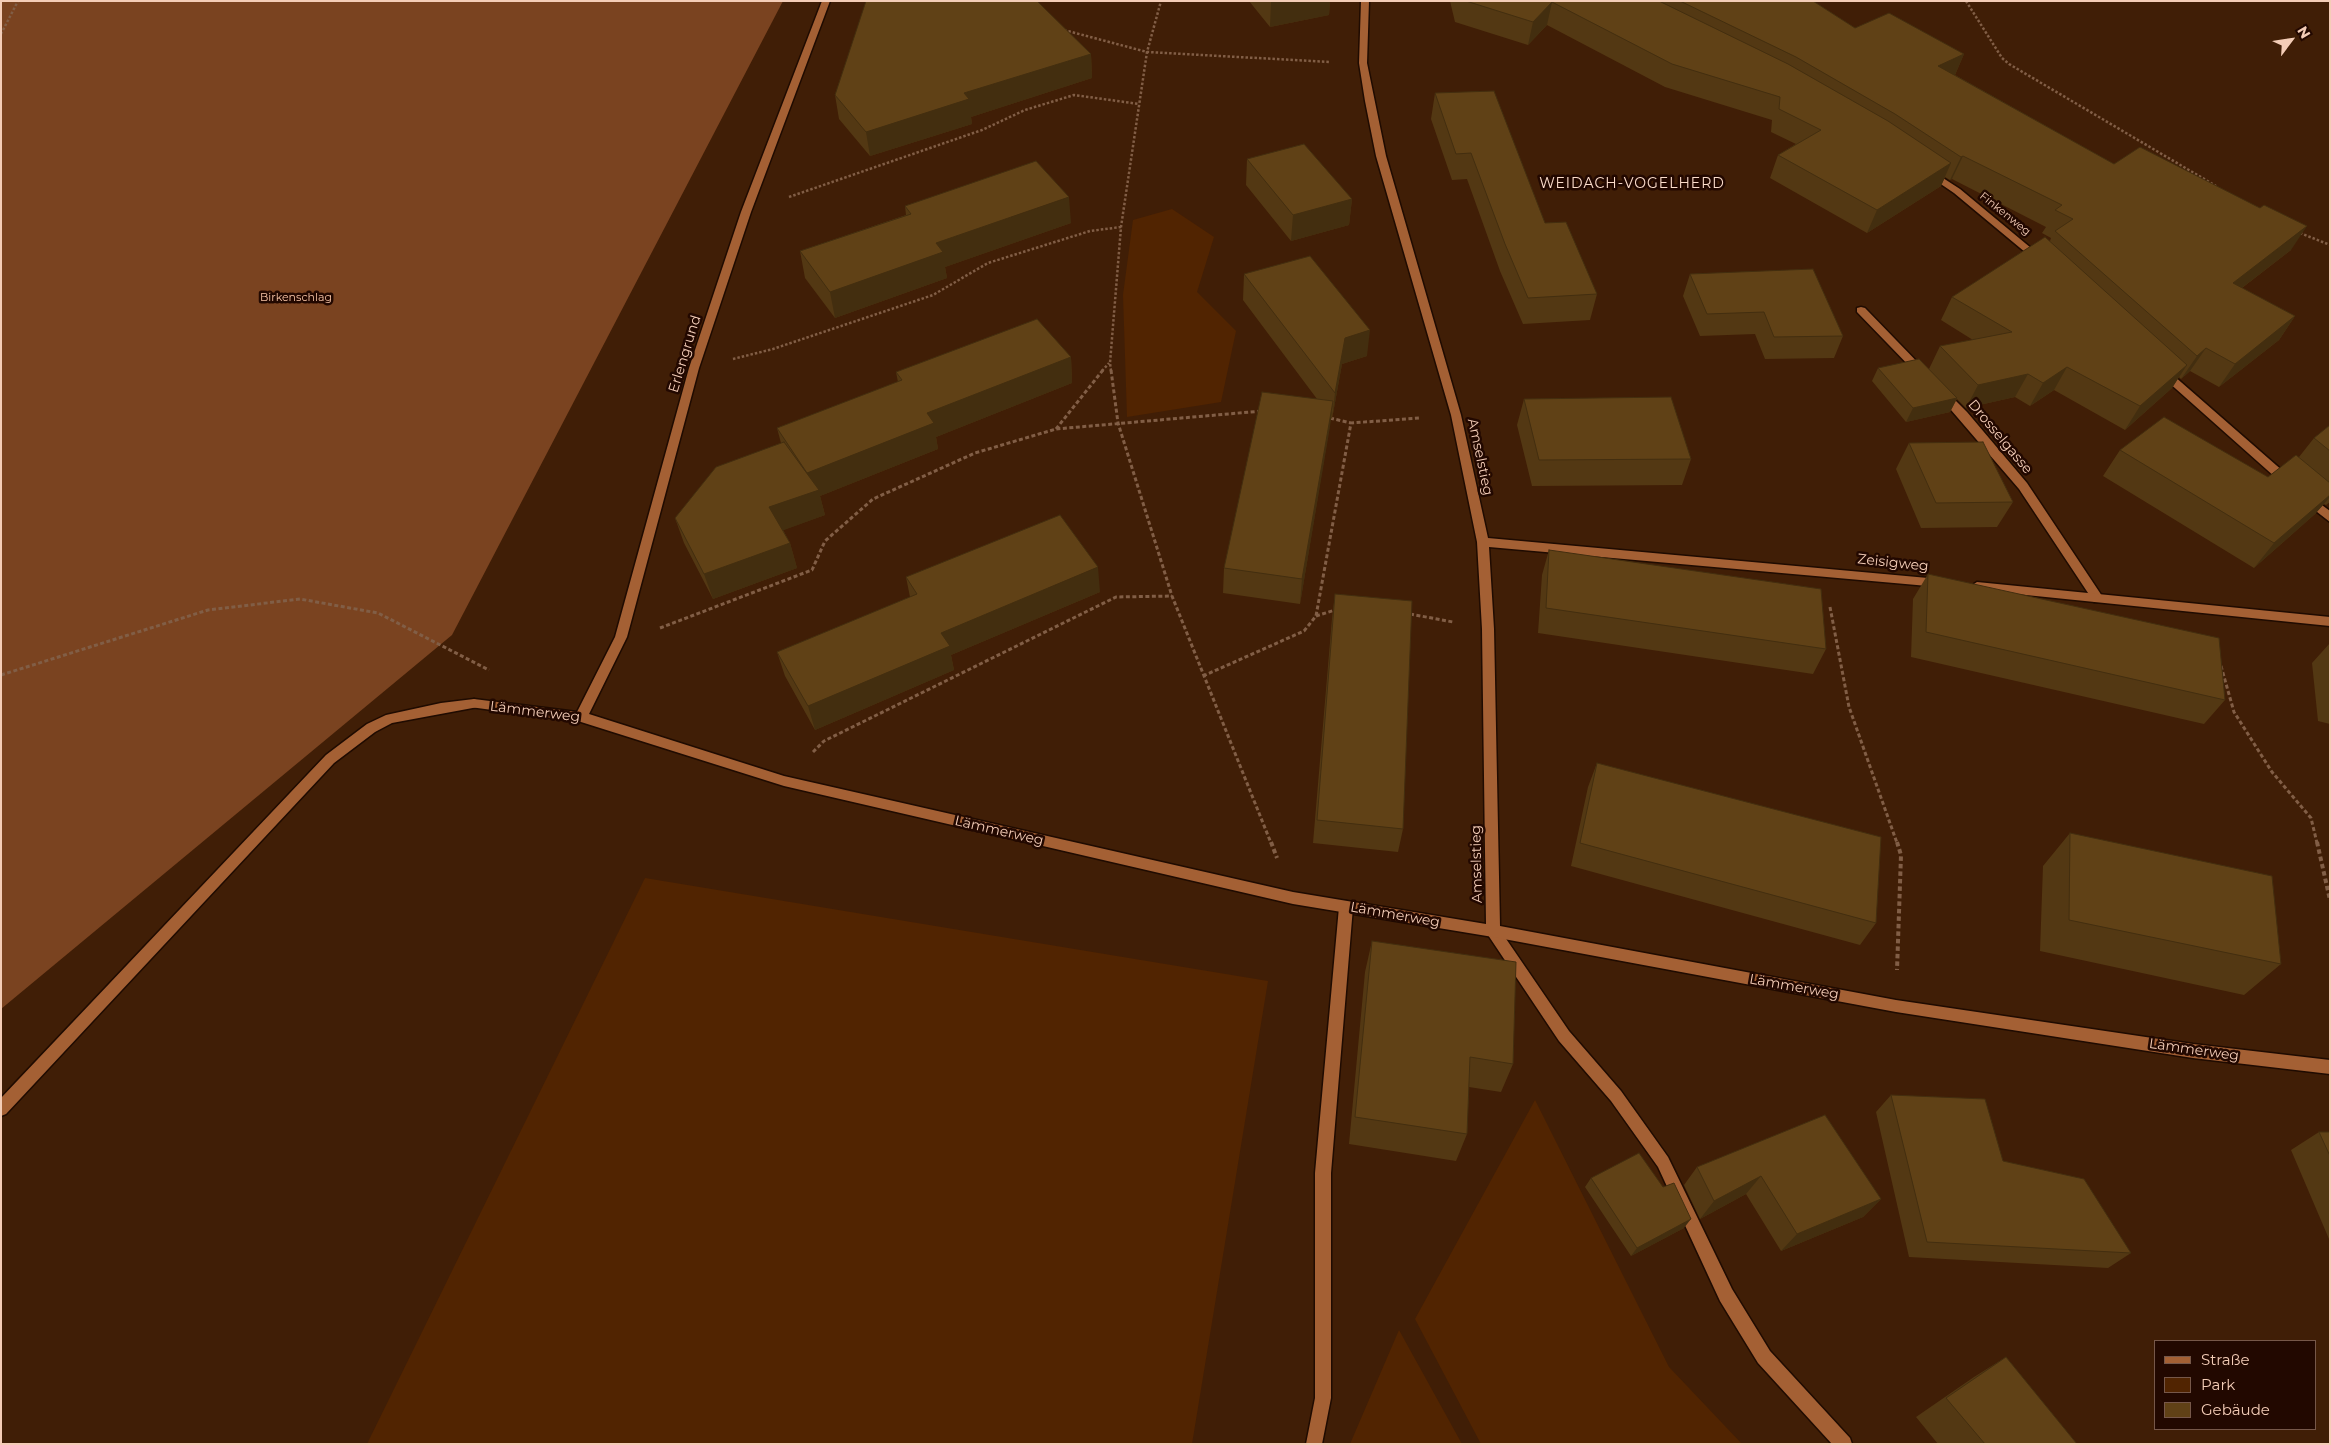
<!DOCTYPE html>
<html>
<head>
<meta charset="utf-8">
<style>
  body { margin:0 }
  #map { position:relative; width:2331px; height:1445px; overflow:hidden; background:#401e06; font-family:Montserrat,sans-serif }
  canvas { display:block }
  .frame { position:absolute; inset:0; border:2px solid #f4cdb7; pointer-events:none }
  .legend { position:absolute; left:2154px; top:1340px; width:162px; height:90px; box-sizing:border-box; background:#220800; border:1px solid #765749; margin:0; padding:6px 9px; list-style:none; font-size:15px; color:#f4cdb7 }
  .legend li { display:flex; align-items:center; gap:10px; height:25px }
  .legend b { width:25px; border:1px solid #765749 }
  .north { position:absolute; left:2266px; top:15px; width:50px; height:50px; -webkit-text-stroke:4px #220800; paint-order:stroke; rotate:59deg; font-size:14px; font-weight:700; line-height:20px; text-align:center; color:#f4cdb7 }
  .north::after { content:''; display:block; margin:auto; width:18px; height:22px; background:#f4cdb7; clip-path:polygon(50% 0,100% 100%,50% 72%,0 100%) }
</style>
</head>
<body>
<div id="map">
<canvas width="2331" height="1445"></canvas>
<div class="frame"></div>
<ul class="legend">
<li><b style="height:6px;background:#a46034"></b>Straße</li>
<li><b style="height:14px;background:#512401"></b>Park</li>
<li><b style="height:14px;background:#604116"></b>Gebäude</li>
</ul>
<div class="north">N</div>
</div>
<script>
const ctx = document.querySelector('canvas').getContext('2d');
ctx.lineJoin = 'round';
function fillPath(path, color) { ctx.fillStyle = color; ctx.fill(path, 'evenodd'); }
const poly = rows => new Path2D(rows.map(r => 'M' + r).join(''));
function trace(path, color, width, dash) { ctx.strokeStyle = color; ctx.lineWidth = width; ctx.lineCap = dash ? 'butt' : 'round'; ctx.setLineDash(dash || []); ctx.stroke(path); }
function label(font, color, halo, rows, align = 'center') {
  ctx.font = font + ' Montserrat,sans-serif'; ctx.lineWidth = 5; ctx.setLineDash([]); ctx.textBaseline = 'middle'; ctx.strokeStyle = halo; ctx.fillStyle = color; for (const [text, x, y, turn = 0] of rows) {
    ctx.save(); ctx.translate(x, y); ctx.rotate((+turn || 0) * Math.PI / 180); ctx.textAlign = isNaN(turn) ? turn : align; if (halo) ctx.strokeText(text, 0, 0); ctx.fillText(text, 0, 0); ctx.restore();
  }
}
fillPath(poly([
  [1172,209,1214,237,1197,292,1236,331,1221,402,1127,417,1123,295,1133,220],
  [645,878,1268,981,1192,1444,367,1444],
  [1535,1100,1669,1367,1742,1444,1481,1444,1415,1319],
  [1399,1330,1462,1444,1350,1444]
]), '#512401');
fillPath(poly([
  [1,1,783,1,452,635,1,1009]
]), '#7a4320');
const service = poly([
  [1861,307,1865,308,1926,371,1926,375,1918,375,1857,312,1857,308,1861,307],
  [1943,390,1947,392,1967,412,2027,483,2102,596,2104,599,2102,602,2094,602,2019,489,1939,396,1938,394,1943,390],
  [474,699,478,701,480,704,478,707,392,723,375,732,334,763,6,1114,1,1116,1,1098,326,755,367,724,386,715,441,703,474,699],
  [1346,901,1351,903,1353,907,1331,1173,1331,1398,1322,1444,1306,1444,1315,1398,1315,1173,1339,907,1341,903,1346,901],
  [1493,925,1498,927,1569,1031,1621,1091,1668,1157,1732,1289,1770,1351,1850,1438,1852,1444,1832,1444,1758,1363,1720,1301,1658,1167,1611,1101,1559,1041,1488,935,1486,931,1488,927,1493,925]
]);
const minor = poly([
  [822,1,830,1,751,212,699,368,627,637,589,714,784,776,1293,892,1486,924,1482,629,1477,542,1451,415,1376,156,1365,101,1359,63,1361,1,1369,1,1367,63,1386,156,1461,415,1488,538,1939,579,1945,583,1939,587,1489,547,1494,629,1500,926,1896,1000,2193,1044,2330,1060,2330,1074,2193,1058,1896,1012,1493,937,1293,904,784,786,581,722,470,707,468,704,470,701,474,699,577,712,615,637,689,368,741,212,822,1],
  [1929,169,1960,189,2043,258,2043,262,2037,262,1954,193,1926,174,1924,172,1929,169],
  [2162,368,2166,369,2292,479,2294,482,2292,485,2284,485,2158,373,2157,371,2162,368],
  [2307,494,2330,511,2330,522,2303,501,2301,498,2303,495,2307,494],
  [1977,582,2330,617,2330,626,1977,590,1971,586,1977,582]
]);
trace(service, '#1f0b01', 3);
trace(minor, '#1f0b01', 3);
trace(poly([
  [1966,1,2002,58,2009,64,2216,186],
  [1064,30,1147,52,1330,62],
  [1,34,18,1],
  [789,197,982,130,1025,110,1074,95,1139,104],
  [2300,233,2330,245],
  [733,359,773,349,933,295,988,263,1090,231,1121,227],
  [1102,371,1109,363],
  [1111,371,1110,363,1121,227,1147,52,1161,1]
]), '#815e46', 2.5, [2.5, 2]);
trace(poly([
  [1111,370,1118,423,1172,596,1271,843],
  [1330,418,1351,423],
  [1056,429,1103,370],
  [1830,607,1849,707,1897,843],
  [1410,614,1453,622],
  [1316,616,1335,610],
  [660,628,812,570,825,541,873,499,975,453,1056,429,1262,411],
  [2221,666,2234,712,2272,772,2311,818,2317,843],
  [1,675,208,610,300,599,378,613,489,670],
  [1203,676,1304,631,1316,616,1351,423,1420,418],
  [813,752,824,741,1116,597,1172,596]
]), '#815e46', 3, [4, 2.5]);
trace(poly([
  [1271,842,1277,858],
  [1897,842,1901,855,1897,970],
  [2317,842,2330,900]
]), '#815e46', 4, [4.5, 3]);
fillPath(service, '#a46034');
fillPath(minor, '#a46034');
fillPath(poly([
  [1249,1,1330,1,1329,15,1270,27],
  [1450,1,1813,1,1855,28,1964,54,1955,75,2114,164,2291,250,2242,288,2295,316,2279,340,2219,387,2190,371,2181,379,2179,377,2172,388,2125,430,2054,390,2030,406,2015,397,1966,408,1957,399,1950,412,1906,422,1872,381,1878,368,1929,369,1940,346,1973,340,1941,320,1952,297,2050,241,2051,238,2042,233,2046,227,1952,179,1950,180,1945,177,1941,186,1867,233,1770,178,1778,155,1796,144,1771,132,1772,120,1665,87,1547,25,1528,45,1455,22],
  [1091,54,1092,78,971,117,972,124,870,156,839,119,835,95],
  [1435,93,1597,294,1590,320,1523,324,1500,271,1467,179,1452,180,1431,119],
  [1247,159,1352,199,1349,225,1291,241,1246,185],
  [905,206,1071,223,945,267,947,278,835,318,805,278,800,251,906,215],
  [1244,274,1367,356,1342,364,1332,419,1331,418,1300,604,1223,593,1224,568,1317,399,1243,300],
  [1690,274,1843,336,1834,358,1765,359,1755,334,1700,336,1683,296],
  [1071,357,1072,383,936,437,938,449,820,496,825,515,783,530,790,543,797,568,713,599,684,543,675,518,781,443,777,428,898,382,896,372],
  [1524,399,1691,459,1682,485,1532,486,1517,425],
  [2330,425,2330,502,2326,505,2324,504,2315,514,2254,568,2103,476,2120,450,2268,477,2299,457,2314,438],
  [1909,443,2013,502,1997,527,1921,528,1896,469],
  [1549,550,1826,649,1813,674,1538,633,1542,575],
  [1928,574,2225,700,2204,724,1911,657,1913,599],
  [906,577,1100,592,951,655,954,670,815,730,785,676,777,652,910,597],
  [1335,594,1403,829,1398,852,1313,843,1332,619],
  [2330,643,2330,724,2318,721,2312,663],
  [1597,763,1876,923,1860,945,1571,866,1588,787],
  [2070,833,2281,964,2244,995,2040,951,2043,866],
  [1372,941,1513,1064,1501,1092,1469,1087,1467,1134,1456,1161,1349,1144,1365,972],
  [1891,1095,2003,1161,2131,1253,2108,1268,1909,1257,1876,1112],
  [1825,1115,1881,1199,1863,1217,1781,1251,1746,1194,1700,1219,1684,1185,1697,1167],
  [2319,1132,2330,1132,2330,1239,2329,1239,2291,1150],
  [1591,1178,1663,1187,1684,1228,1631,1256,1585,1187],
  [2006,1357,2077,1444,1938,1444,1916,1417,1974,1377]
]), '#533813');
fillPath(poly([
  [1274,1,1330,1,1329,15,1270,27,1271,2],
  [1552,2,1547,25,1528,45,1533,22],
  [1091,54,1092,78,971,117,972,124,870,156,866,132,964,93],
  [1964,54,1954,77,1938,66],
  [1963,156,1952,179,1950,180,1961,157],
  [1951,163,1941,186,1867,233,1877,210],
  [1069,197,1071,223,945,267,947,278,835,318,830,292,936,243],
  [1352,199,1349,225,1291,241,1293,215],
  [2307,226,2291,250,2217,307,2233,283],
  [2295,316,2279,340,2219,387,2235,364],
  [1370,330,1367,356,1342,364,1332,419,1335,393,1345,338],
  [2206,348,2190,371,2181,379,2197,356],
  [1071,357,1072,383,936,437,938,449,820,496,825,515,776,533,769,507,807,473,927,413],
  [2187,365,2172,388,2125,430,2140,406],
  [2067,367,2054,390,2030,406,2043,383],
  [2028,374,2015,397,1966,408,1978,385],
  [1957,398,1950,412,1906,422,1913,408],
  [1333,401,1330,427,1300,604,1302,579],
  [2330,495,2330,497,2315,514,2254,568,2274,543],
  [790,543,797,568,713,599,704,574],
  [1098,567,1100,592,951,655,954,670,815,730,808,706,941,633],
  [1761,1176,1746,1194,1700,1219,1714,1201],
  [1881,1199,1863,1217,1781,1251,1797,1234],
  [1691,1219,1684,1228,1631,1256,1637,1248]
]), '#432e0f');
const building = poly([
  [866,1,1037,1,1091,54,964,93,969,99,866,132,835,95,866,1],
  [1466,1,1659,1,1788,64,1888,121,1951,163,1877,210,1778,155,1821,130,1779,109,1780,97,1672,64,1552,2,1533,22,1466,1],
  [1680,1,1813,1,1855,28,1889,13,1964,54,1938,66,2114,164,2140,147,2260,208,2264,205,2307,226,2233,283,2295,316,2235,364,2206,348,2197,356,2055,231,2073,219,2055,210,2062,205,1963,156,1961,157,1895,114,1796,57,1680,1],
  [1494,91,1545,223,1566,222,1597,294,1528,298,1505,244,1471,153,1456,154,1435,93,1494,91],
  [1304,144,1352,199,1293,215,1247,159,1304,144],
  [1036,161,1069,197,936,243,943,252,830,292,800,251,911,214,905,206,1036,161],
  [2045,237,2187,365,2140,406,2067,367,2043,383,2028,374,1978,385,1940,346,2012,332,1952,297,2045,237],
  [1310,256,1370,330,1345,338,1335,393,1244,274,1310,256],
  [1813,269,1843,336,1774,337,1764,312,1707,314,1690,274,1813,269],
  [1037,319,1071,357,927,413,934,423,807,473,777,428,902,380,896,372,1037,319],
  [1919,359,1957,398,1913,408,1878,368,1919,359],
  [1262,392,1333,401,1302,579,1224,568,1262,392],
  [1671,397,1691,459,1539,460,1524,399,1671,397],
  [2164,417,2268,477,2296,455,2330,483,2330,495,2274,543,2120,450,2164,417],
  [2330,425,2330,451,2314,438,2330,425],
  [784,442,819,490,769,507,790,543,704,574,675,518,716,467,784,442],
  [1983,442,2013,502,1936,503,1909,443,1983,442],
  [1060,515,1098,567,941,633,950,646,808,706,777,652,917,594,906,577,1060,515],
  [1549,550,1821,589,1826,649,1546,608,1549,550],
  [1928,574,2219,638,2225,700,1926,632,1928,574],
  [1335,594,1412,601,1403,829,1317,820,1335,594],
  [1597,763,1881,837,1876,923,1580,843,1597,763],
  [2070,833,2272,876,2281,964,2069,920,2070,833],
  [1372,941,1516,962,1513,1064,1470,1057,1467,1134,1355,1117,1372,941],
  [1891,1095,1985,1099,2003,1161,2084,1179,2131,1253,1927,1242,1891,1095],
  [1825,1115,1881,1199,1797,1234,1761,1176,1714,1201,1697,1167,1825,1115],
  [2319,1132,2330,1132,2330,1156,2319,1132],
  [1639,1153,1663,1187,1674,1183,1691,1219,1637,1248,1591,1178,1639,1153],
  [2006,1357,2077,1444,1985,1444,1946,1398,2006,1357]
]);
fillPath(building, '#604116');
trace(building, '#432e0f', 1);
label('11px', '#f4cdb7', '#220800', [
  ["Finkenweg",2005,214,39]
]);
label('11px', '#f9c6a7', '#220800', [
  ["Birkenschlag",296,298]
]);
ctx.letterSpacing = '1px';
label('14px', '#fcddcb', '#220800', [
  ["WEIDACH-VOGELHERD",1632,184]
]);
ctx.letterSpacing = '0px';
label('14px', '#f4cdb7', '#220800', [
  ["Erlengrund",685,354,-73],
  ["Drosselgasse",2000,437,50],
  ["Amselstieg",1480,457,78],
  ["Zeisigweg",1893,563,6],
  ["Lämmerweg",535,712,7],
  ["Lämmerweg",999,831,13],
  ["Amselstieg",1477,864,-91],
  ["Lämmerweg",1395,915,10],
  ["Lämmerweg",1794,987,10],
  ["Lämmerweg",2194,1050,8]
]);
</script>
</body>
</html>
